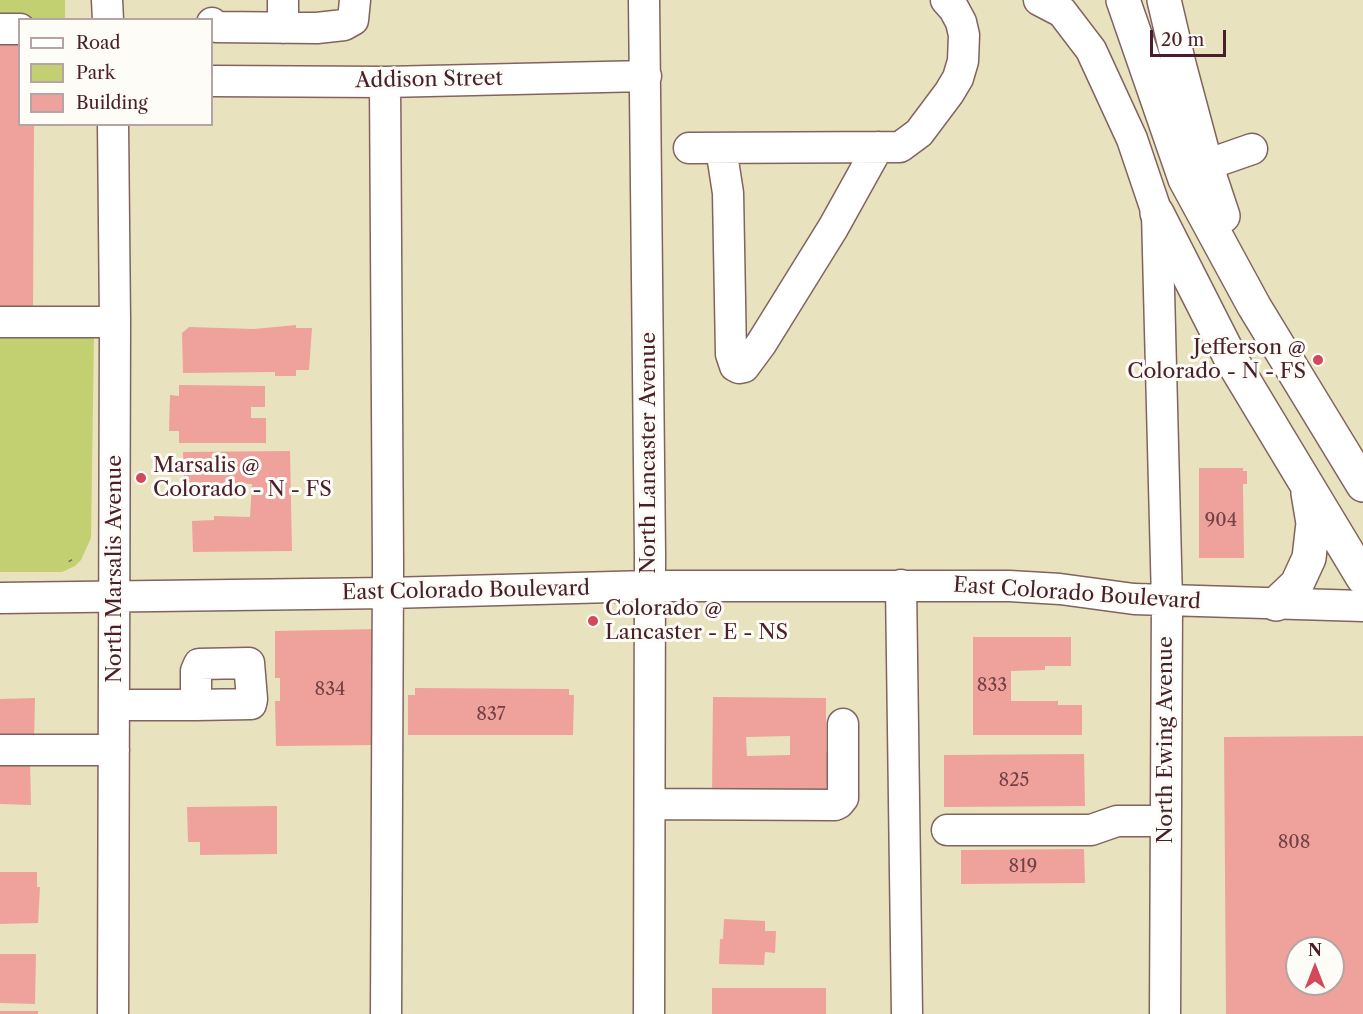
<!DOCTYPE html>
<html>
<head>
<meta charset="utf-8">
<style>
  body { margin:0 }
  #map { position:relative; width:1363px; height:1014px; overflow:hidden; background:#e9e2be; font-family:"Libre Caslon Text",serif }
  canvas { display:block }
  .legend { position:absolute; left:18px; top:18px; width:195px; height:108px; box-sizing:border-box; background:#fdfcf7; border:2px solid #b5a4a5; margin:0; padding:8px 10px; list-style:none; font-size:18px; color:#4a1f2b }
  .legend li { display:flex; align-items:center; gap:12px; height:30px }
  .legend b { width:30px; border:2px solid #b5a4a5 }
  .north { position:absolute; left:1285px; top:936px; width:60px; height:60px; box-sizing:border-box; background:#fdfcf7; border:2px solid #b5a4a5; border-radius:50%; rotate:0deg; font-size:16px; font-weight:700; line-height:24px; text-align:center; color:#4a1f2b }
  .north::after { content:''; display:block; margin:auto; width:21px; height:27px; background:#d1495b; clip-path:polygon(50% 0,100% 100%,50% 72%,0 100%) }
  .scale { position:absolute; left:1150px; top:30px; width:76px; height:27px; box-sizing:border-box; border:3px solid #4a1f2b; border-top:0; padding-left:8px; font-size:18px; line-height:21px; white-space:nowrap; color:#4a1f2b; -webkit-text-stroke:4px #fdfcf7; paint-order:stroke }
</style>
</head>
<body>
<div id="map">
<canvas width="1363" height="1014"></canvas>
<ul class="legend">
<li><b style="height:8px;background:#fff"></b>Road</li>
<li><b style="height:16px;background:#c2d072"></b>Park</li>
<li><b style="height:16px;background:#efa29b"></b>Building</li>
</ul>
<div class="north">N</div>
<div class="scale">20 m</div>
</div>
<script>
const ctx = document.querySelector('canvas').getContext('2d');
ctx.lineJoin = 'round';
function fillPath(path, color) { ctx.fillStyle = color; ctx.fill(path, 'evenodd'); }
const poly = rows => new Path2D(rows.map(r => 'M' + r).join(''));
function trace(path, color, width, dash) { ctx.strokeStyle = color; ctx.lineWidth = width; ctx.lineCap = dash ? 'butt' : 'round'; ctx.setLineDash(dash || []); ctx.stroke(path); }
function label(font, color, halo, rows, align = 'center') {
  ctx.font = font + ' "Libre Caslon Text",serif'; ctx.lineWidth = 6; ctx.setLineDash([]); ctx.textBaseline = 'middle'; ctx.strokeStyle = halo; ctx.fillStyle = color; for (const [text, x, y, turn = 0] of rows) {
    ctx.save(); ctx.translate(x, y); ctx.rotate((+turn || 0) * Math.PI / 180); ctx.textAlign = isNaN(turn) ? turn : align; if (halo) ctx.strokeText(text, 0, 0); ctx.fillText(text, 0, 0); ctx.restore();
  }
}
fillPath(poly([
  [0,0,65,0,65,19,20,20,0,24],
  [0,333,94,334,91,538,81,560,75,566,62,572,0,572]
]), '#c2d072');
fillPath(poly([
  [0,35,20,35,20,124,34,124,33,317,0,317],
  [296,325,296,328,312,328,309,370,296,370,296,376,275,376,275,372,183,373,182,333,189,327,254,329],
  [179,385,265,386,265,407,251,407,251,418,266,418,266,443,179,443,179,431,169,431,170,395,179,396],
  [290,451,292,551,193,552,192,521,214,520,214,516,250,517,252,484,184,482,183,452],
  [1199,468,1243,468,1243,471,1247,471,1247,484,1243,484,1244,558,1199,558],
  [379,629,381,745,276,746,275,701,280,701,280,678,275,678,275,631],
  [973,637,1071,637,1071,666,1045,666,1045,670,1011,671,1011,701,1058,701,1058,705,1082,705,1082,735,973,735],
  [415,688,569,689,569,695,574,695,573,735,408,735,408,695,415,695],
  [713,697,826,698,826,752,829,752,826,793,712,793],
  [790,736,790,755,747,756,746,737],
  [35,698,34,743,0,743,0,699],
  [1363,736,1363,1014,1226,1014,1224,737],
  [1297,948,1333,948,1333,984,1297,984],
  [1084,754,1085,806,944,807,944,755],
  [0,760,30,760,31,805,0,804],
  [277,806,277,854,200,855,200,842,188,842,187,807],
  [1084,849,1085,883,961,884,961,850],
  [0,872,37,872,37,887,40,887,38,923,0,924],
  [724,919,765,921,765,931,776,931,775,953,765,952,764,965,719,964,720,939,723,939],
  [0,954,36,954,35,1004,0,1003],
  [712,988,826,988,826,1014,712,1014],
  [0,1011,38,1011,38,1014,0,1014]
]), '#efa29b');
const minor = poly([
  [107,0,108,20],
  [283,0,283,28],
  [644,0,650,554,649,1014],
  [1039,0,1062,12,1091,50,1132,139,1157,213,1167,601,1165,1014],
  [212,23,216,27,317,28,344,25,353,20,355,0],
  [0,29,20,29],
  [212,81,385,82,646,76],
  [385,82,388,566,386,1014],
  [113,124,115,322,113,1014],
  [689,148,900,147,919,133,949,93,958,78,963,61,964,35,961,22,954,9,946,0],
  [721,148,728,193,731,354,735,366,739,368,744,367,761,344,833,228,878,147],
  [1186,178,1206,165,1252,149],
  [0,322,115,322],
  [901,585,907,1014],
  [0,598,388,593,650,586,1009,586,1060,589,1134,599,1363,606],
  [114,705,196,705,251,704,252,699,249,663,199,664,196,671,196,705],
  [0,750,114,750],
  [650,804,835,805,839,803,843,798,843,724],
  [947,830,1091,830,1117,821,1165,821]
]);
const major = poly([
  [1123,0,1185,179,1254,306,1363,485],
  [1164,0,1180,68,1206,165,1223,216],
  [1157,213,1231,359,1363,578],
  [1276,604,1297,584,1309,558,1313,523,1308,493]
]);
trace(minor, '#82635e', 33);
trace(major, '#82635e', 36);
trace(poly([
  [70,560,73,565]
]), '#82635e', 4, [1.5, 4.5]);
trace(minor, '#fff', 30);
trace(major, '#fff', 33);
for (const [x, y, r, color] of [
  [1318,360,6,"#d1495b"],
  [141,478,6,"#d1495b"],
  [593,621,6,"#d1495b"]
]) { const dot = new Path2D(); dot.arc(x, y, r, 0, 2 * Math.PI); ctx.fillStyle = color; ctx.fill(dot); trace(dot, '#fdfcf7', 2); }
label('18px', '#734047', null, [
  ["904",1221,521],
  ["833",992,686],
  ["834",330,690],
  ["837",491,715],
  ["825",1014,781],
  ["808",1294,843],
  ["819",1023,867]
]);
label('21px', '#4a1f2b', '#fdfcf7', [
  ["Addison Street",429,80,-1],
  ["North Lancaster Avenue",649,453,-90],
  ["North Marsalis Avenue",115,569,-90],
  ["East Colorado Boulevard",466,591,-1],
  ["East Colorado Boulevard",1077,594,4],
  ["North Ewing Avenue",1166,740,-90]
]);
label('21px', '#4a1f2b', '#fdfcf7', [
  ["Jefferson @",1306,348,"right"],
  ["Colorado - N - FS",1306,372,"right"],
  ["Marsalis @",153,466],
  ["Colorado - N - FS",153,490],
  ["Colorado @",605,609],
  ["Lancaster - E - NS",605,633]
], 'left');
</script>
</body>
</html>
